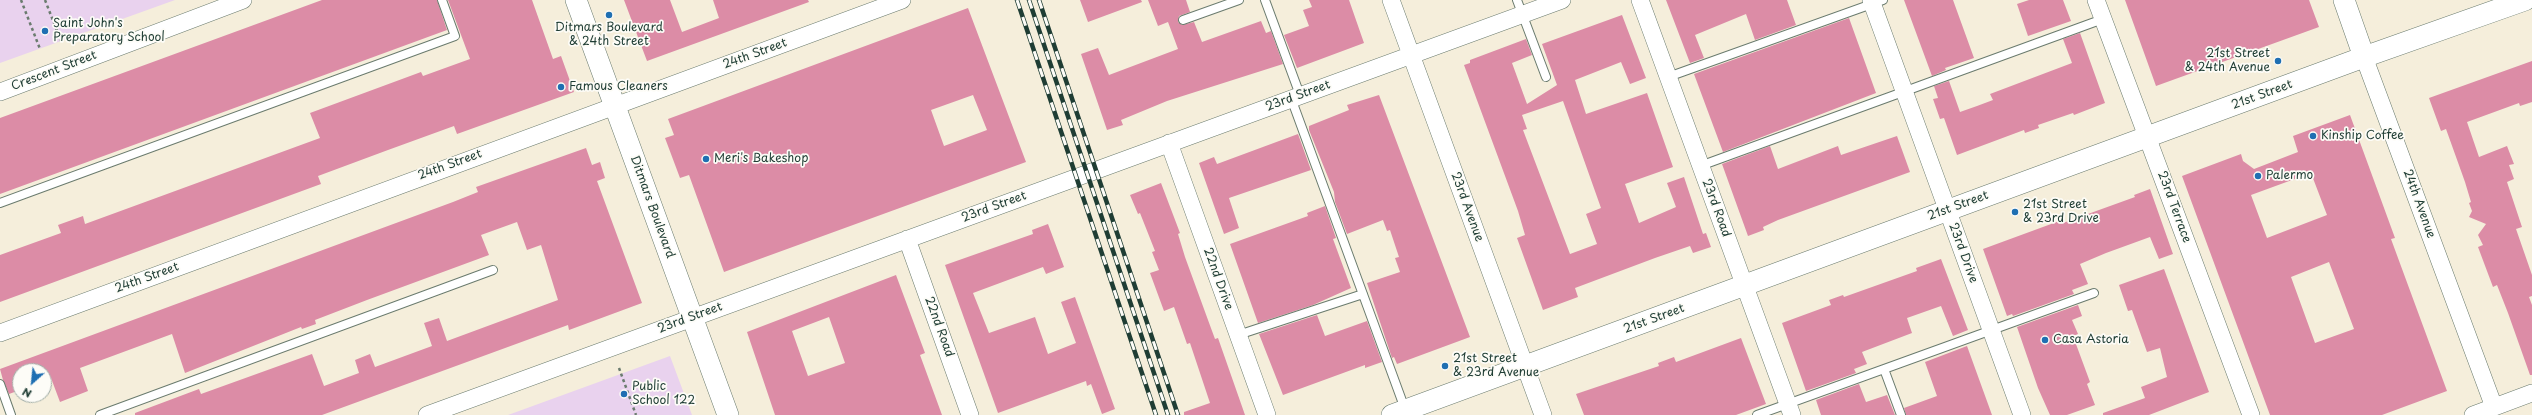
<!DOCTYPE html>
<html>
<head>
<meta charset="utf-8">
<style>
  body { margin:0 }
  #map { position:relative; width:2532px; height:415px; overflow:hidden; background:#f5eedb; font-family:"Playpen Sans",sans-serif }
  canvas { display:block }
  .north { position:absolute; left:12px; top:363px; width:40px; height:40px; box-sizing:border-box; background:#fdfcf7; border:1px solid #a4b0a9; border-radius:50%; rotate:207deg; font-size:11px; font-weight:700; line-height:16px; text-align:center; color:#1f3d34 }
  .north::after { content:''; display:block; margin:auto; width:14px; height:18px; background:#1f6fb2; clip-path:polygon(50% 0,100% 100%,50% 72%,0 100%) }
</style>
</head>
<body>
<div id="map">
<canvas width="2532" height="415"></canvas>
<div class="north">N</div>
</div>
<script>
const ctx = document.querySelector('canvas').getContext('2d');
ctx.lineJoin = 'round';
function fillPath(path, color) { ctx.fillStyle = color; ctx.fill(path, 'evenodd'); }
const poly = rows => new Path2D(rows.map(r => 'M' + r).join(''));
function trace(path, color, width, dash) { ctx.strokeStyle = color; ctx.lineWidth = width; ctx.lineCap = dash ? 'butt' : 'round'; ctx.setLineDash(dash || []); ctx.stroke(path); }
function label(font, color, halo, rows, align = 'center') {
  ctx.font = font + ' "Playpen Sans",sans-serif'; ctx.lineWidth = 3.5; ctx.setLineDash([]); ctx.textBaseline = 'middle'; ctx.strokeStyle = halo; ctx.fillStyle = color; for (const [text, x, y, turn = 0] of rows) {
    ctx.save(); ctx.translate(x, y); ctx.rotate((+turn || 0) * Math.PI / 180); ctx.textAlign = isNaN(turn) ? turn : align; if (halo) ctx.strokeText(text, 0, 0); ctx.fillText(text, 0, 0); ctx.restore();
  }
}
fillPath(poly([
  [0,0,175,0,0,63],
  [670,356,692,415,508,415]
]), '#e9d2ee');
fillPath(poly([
  [322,0,437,0,447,30,0,194,0,118],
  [448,0,532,0,553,59,561,56,574,92,457,134,454,126,388,150,318,176,321,184,0,302,0,255,61,233,58,225,83,216,85,224,320,138,310,113,421,72,423,76,470,59],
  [624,0,670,0,682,32,719,18,713,0,808,0,809,2,647,61],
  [1080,0,1141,0,1142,2,1088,22],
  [1148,0,1186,0,1190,12,1179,16,1178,22,1182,25,1194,22,1202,42,1261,21,1266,33,1271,31,1283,64,1167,101,1121,120,1123,125,1107,130,1081,54,1098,48,1109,75,1178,49,1168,22,1158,26],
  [1309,0,1349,0,1364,43,1297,68,1284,35,1309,26,1303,10,1312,7],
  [1666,0,1787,0,1796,25,1755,40,1746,14,1695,35,1704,58,1690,63],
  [1904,0,1953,0,1974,58,1945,68,1946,70,1932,76],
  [2029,0,2063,0,2071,21,2028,36,2017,4],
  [2125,0,2309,0,2319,27,2156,86],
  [968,8,1026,162,724,272,689,175,680,178,665,138,674,135,668,119],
  [973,95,987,130,944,146,931,110],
  [1622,15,1646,78,1630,84,1621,62,1575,80,1586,114,1647,93,1673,167,1625,184,1639,223,1676,207,1667,183,1684,177,1703,234,1706,233,1711,247,1693,253,1690,246,1655,258,1575,288,1578,297,1543,310,1517,238,1525,235,1518,211,1464,65,1470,63,1470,60,1526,39,1532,55,1512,63,1527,104,1557,85,1542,44],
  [1563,101,1601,208,1586,214,1597,244,1570,254,1523,130,1527,129,1522,115],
  [1849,18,1876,93,1723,152,1694,74],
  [2080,33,2105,103,2074,115,2073,113,2038,125,2039,128,2025,133,2024,130,1957,155,1944,118,1940,119,1933,99,1938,98,1934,86,1949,81,1960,112,1977,106,1993,100,1990,94,2072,63,2063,39],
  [2532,61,2532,102,2520,106,2519,103,2467,122,2479,157,2507,146,2514,164,2509,165,2514,179,2507,182,2522,227,2516,229,2532,275,2532,296,2529,297,2532,305,2532,375,2530,375,2508,313,2497,285,2493,287,2478,247,2483,245,2478,235,2486,224,2469,217,2472,211,2469,203,2471,202,2465,182,2446,129,2441,131,2429,98],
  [1379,95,1470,337,1397,364,1394,357,1392,358,1367,283,1400,272,1395,258,1399,257,1390,230,1387,231,1383,220,1347,234,1335,202,1334,192,1309,130,1309,126,1349,110,1347,105],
  [2350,115,2395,238,2391,239,2447,391,2382,415,2270,415,2182,176,2241,154,2243,161,2254,169,2298,152,2293,136],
  [2311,173,2327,215,2267,238,2251,195],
  [2329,262,2354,329,2315,343,2291,277],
  [1298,134,1311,170,1229,198,1239,228,1224,234,1199,163,1214,157,1217,164],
  [1897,136,1910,172,1778,220,1763,227,1764,230,1748,236,1722,164,1770,146,1778,169,1838,146,1841,155],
  [586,148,592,165,600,162,605,178,597,181,642,303,569,330,568,325,322,415,135,415,135,413,199,389,201,394,312,354,324,386,359,373,355,360,370,354,375,367,432,346,424,323,439,318,447,341,558,300,541,245,527,250,517,222,481,235,489,255,367,300,315,320,316,324,302,329,301,327,185,373,172,334,80,368,88,391,60,402,51,378,44,381,44,371,20,371,20,390,9,394,3,380,0,369,453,202,478,192,476,187],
  [1161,183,1180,233,1178,234,1185,257,1208,320,1215,339,1218,338,1245,415,1184,415,1184,412,1210,403,1190,343,1187,344,1174,307,1164,311,1150,273,1159,270,1152,252,1155,251,1140,213,1138,214,1130,195],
  [2150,189,2173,254,2159,259,2150,237,2106,253,2080,264,2088,284,2072,290,2074,294,2013,316,2012,314,2007,316,1983,249,2062,220,2063,223,2135,197,2134,195],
  [1325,206,1336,238,1333,239,1351,288,1313,305,1258,323,1230,244,1308,216,1307,213],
  [1048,224,1064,267,1046,274,1043,267,973,293,989,333,1035,317,1048,354,1076,343,1061,302,1075,297,1115,409,1102,414,1091,384,1087,386,1086,381,998,413,945,265,1033,234,1032,230],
  [1941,259,1968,330,1953,336,1941,306,1907,318,1912,333,1862,352,1867,364,1854,369,1856,373,1806,391,1782,323,1831,305,1829,300,1843,295,1844,297,1917,271,1916,268],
  [2164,269,2209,392,2149,415,2103,415,2103,413,2145,398,2141,387,2167,377,2160,348,2147,352,2132,310,2128,311,2119,285],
  [896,275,925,353,920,355,942,415,775,415,747,332],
  [829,317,845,363,808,376,792,331],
  [2078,305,2082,316,2072,320,2078,334,2073,336,2090,382,2087,384,2095,405,2067,415,2050,415,2038,388,2017,327],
  [1317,315,1325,336,1367,321,1382,362,1365,368,1365,365,1283,395,1259,334],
  [1741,338,1766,404,1736,415,1584,415,1576,394,1659,366,1658,363,1674,357,1676,362],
  [1967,346,1992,415,1906,415,1904,408,1937,396,1925,362],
  [1859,384,1866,402,1887,395,1895,415,1821,415,1816,400]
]), '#dc8ca6');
const service = poly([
  [1265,0,1300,95],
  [1517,0,1546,77],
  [1183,20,1239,0],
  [1668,77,1883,0],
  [1291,98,1405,409],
  [1700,166,2103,19],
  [0,203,455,36,442,0],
  [1238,335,1363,294],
  [1884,369,1901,415],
  [0,384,11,415],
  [100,415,493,270],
  [1757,415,2094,293]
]);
const minor = poly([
  [1391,0,1543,415],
  [1640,0,1792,415],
  [1871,0,2022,415],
  [2096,0,2251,415],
  [2364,57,2494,407],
  [0,92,243,0],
  [1169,143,1267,415],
  [907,239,970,415],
  [0,333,902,0],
  [427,415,1562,0],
  [2473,415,2532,393]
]);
const tertiary = poly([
  [576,0,728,415],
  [2344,0,2364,57],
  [1392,415,2364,57,2525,0]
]);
trace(service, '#6a7b6e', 10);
trace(minor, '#6a7b6e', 18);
trace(tertiary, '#6a7b6e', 22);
trace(poly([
  [21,0,40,49],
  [45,0,61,41],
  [619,368,636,415]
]), '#6a7b6e', 2.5, [3, 3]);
trace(service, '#fff', 8);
trace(minor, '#fff', 17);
trace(tertiary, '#fff', 21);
const rail = poly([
  [1017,0,1156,415],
  [1029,0,1168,415],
  [1039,0,1178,415]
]);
trace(rail, '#1f3d34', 4.5);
trace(rail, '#fdfcf7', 3, [9]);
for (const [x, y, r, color] of [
  [609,15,4,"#1f6fb2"],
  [45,31,4,"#1f6fb2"],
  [2278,61,4,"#1f6fb2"],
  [561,87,4,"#1f6fb2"],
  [2313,136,4,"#1f6fb2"],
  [706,159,4,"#1f6fb2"],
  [2258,176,4,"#1f6fb2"],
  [2015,212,4,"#1f6fb2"],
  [2045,340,4,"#1f6fb2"],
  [1445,366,4,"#1f6fb2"],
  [624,394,4,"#1f6fb2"]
]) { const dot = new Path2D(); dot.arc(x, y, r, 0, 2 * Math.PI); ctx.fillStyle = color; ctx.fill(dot); trace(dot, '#fdfcf7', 1.5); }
label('12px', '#1f3d34', '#fdfcf7', [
  ["Saint John's",53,24],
  ["Preparatory School",53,38],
  ["Ditmars Boulevard",609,28,"center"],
  ["& 24th Street",609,42,"center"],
  ["21st Street",2270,54,"right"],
  ["& 24th Avenue",2270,68,"right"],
  ["Famous Cleaners",569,87],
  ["Kinship Coffee",2321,136],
  ["Meri's Bakeshop",714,159],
  ["Palermo",2266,176],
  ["21st Street",2023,205],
  ["& 23rd Drive",2023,219],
  ["Casa Astoria",2053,340],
  ["21st Street",1453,359],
  ["& 23rd Avenue",1453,373],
  ["Public",632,387],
  ["School 122",632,401]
], 'left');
label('12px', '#1f3d34', '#fdfcf7', [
  ["24th Street",755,54,-20],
  ["Crescent Street",54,71,-21],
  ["21st Street",2262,95,-20],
  ["23rd Street",1298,96,-20],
  ["24th Street",450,165,-20],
  ["24th Avenue",2419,204,70],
  ["21st Street",1958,206,-20],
  ["Ditmars Boulevard",652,207,70],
  ["23rd Street",994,207,-20],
  ["23rd Avenue",1467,207,70],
  ["23rd Terrace",2174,207,70],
  ["23rd Road",1716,208,70],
  ["23rd Drive",1963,253,70],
  ["24th Street",147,278,-20],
  ["22nd Drive",1218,279,70],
  ["23rd Street",690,318,-20],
  ["21st Street",1654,319,-20],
  ["22nd Road",939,327,70]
]);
</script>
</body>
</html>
